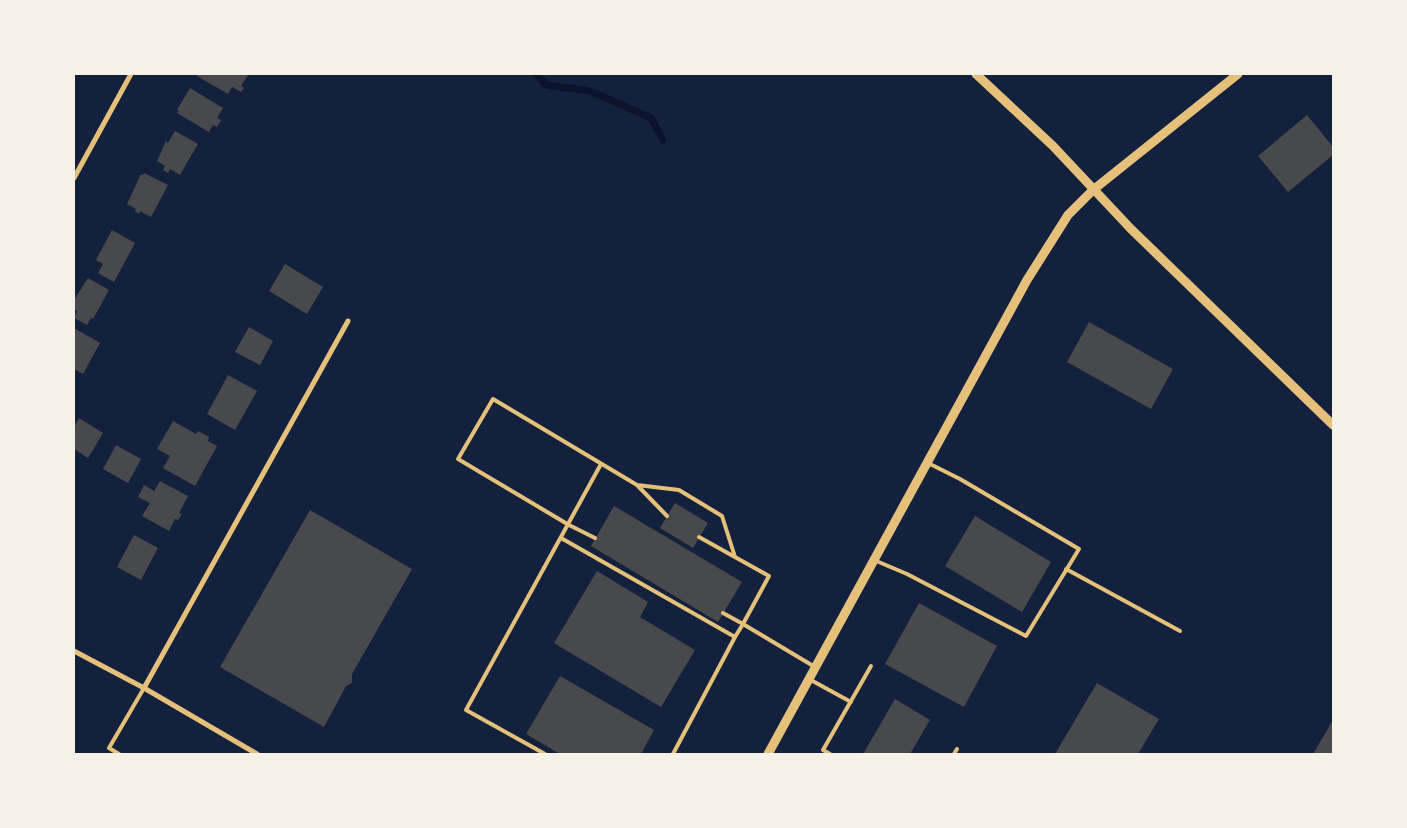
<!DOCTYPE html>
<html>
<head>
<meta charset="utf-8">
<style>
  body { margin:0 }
  #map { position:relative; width:1407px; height:828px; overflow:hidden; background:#14213d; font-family:"Titillium Web",sans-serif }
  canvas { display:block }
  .frame { position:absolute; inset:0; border:75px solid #f6f1e7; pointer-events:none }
</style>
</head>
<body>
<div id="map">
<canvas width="1407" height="828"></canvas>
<div class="frame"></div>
</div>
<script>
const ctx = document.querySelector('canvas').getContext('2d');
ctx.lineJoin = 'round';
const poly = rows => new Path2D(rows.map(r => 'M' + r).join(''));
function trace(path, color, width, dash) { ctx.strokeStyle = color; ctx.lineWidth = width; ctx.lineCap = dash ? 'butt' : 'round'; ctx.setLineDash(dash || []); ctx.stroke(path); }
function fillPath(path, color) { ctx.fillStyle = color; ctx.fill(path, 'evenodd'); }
trace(poly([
  [536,74,546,85,590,91,651,118,663,140]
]), '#0b132b', 7);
fillPath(poly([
  [198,74,249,74,241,86,244,88,241,92,232,87,228,94,197,76],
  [190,88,223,108,217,118,221,120,217,127,213,125,209,132,177,113,179,111,177,110],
  [1307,115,1333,147,1333,155,1288,192,1258,156],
  [175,131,198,144,180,175,170,169,168,173,163,170,165,166,157,161,166,141,168,143],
  [144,173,168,185,151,217,140,211,139,214,135,211,136,209,127,204,141,174,143,175],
  [112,230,135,243,114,282,98,273,103,264,96,260],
  [285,264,323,287,307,314,269,291],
  [88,278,109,290,93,319,91,318,87,325,74,318,77,311,74,309,74,300],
  [1089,322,1173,369,1151,409,1067,362],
  [249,327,273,341,260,365,235,352],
  [74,328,100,343,83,374,74,369],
  [228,375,257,391,235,430,207,414],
  [79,418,103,433,88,458,74,449,74,427],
  [173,421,196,434,198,431,209,437,208,441,217,446,195,486,163,468,170,456,157,449],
  [116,445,141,459,128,483,103,469],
  [160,481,188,496,179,513,182,514,178,520,175,519,169,531,142,516,150,503,138,497,144,485,154,491],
  [675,503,708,523,693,548,660,528],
  [614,506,742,582,718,622,591,546],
  [310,510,412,569,352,674,352,683,346,686,324,727,220,667],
  [975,516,1051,562,1022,612,945,566],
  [134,535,158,548,141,580,117,567],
  [597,571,648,602,640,617,695,650,661,707,554,643],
  [919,603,997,646,964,707,885,664],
  [560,676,654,730,641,754,560,754,526,734],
  [1097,683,1159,719,1138,754,1055,754],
  [895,699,930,720,910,754,863,754],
  [1333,720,1333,754,1313,754]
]), '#48494c');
trace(poly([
  [637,485,679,490,722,516,735,557],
  [699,537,769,576,743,624,723,613],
  [561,538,735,637,743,624,815,667],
  [595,538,569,525,458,459,493,399,637,485,667,516],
  [874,560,907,574,1026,636,1079,549,960,479,928,463],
  [1066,569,1180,631],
  [809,679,851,702],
  [119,754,109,748,144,688],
  [545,754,466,710,601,464],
  [673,754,735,637],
  [830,754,823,750,871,666],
  [954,754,957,749]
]), '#e5c07b', 4);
trace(poly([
  [74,178,131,74],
  [74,651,144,688,257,754],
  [144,688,348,321]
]), '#e5c07b', 5);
trace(poly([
  [976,74,1053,146,1131,229,1333,425],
  [768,754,1027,280,1068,215,1093,190,1238,74]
]), '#e5c07b', 9);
</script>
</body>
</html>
